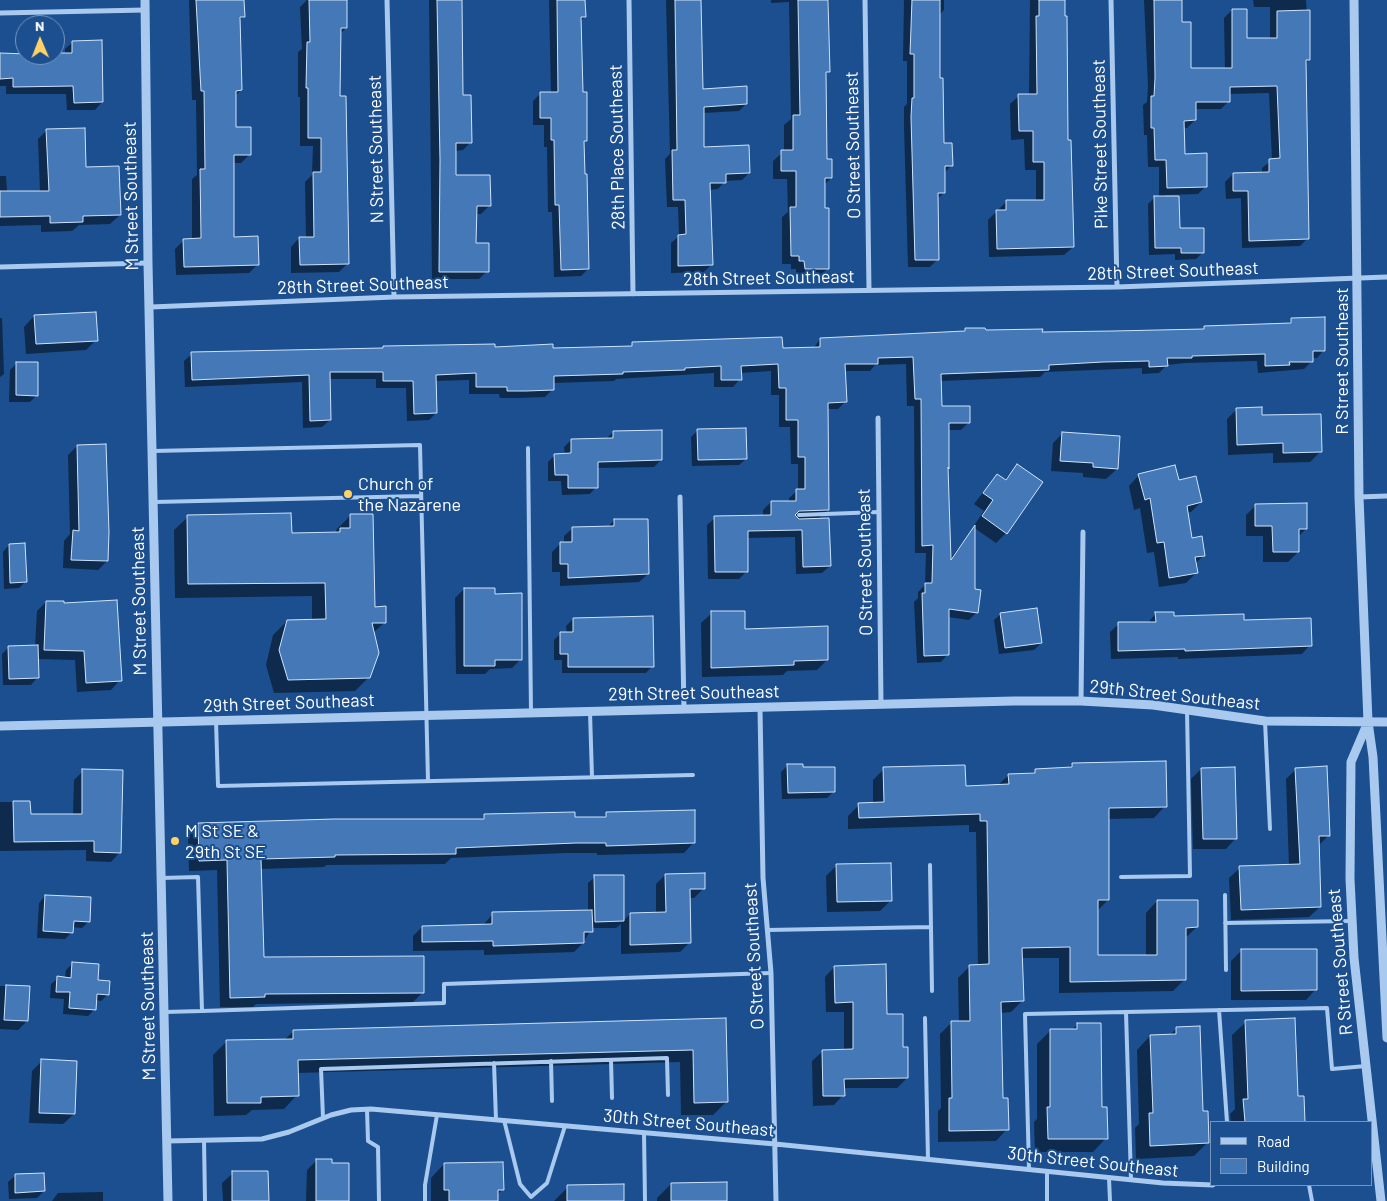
<!DOCTYPE html>
<html>
<head>
<meta charset="utf-8">
<style>
  body { margin:0 }
  #map { position:relative; width:1387px; height:1201px; overflow:hidden; background:#1b4f8f; font-family:Barlow,sans-serif }
  canvas { display:block }
  .legend { position:absolute; left:1210px; top:1121px; width:162px; height:65px; box-sizing:border-box; background:#1b4f8f; border:1px solid #7695bc; margin:0; padding:6px 9px; list-style:none; font-size:15px; color:#fff }
  .legend li { display:flex; align-items:center; gap:10px; height:25px }
  .legend b { width:25px; border:1px solid #7695bc }
  .north { position:absolute; left:15px; top:15px; width:50px; height:50px; box-sizing:border-box; background:#1b4f8f; border:1px solid #7695bc; border-radius:50%; rotate:359deg; font-size:14px; font-weight:700; line-height:20px; text-align:center; color:#fff }
  .north::after { content:''; display:block; margin:auto; width:18px; height:22px; background:#ffd166; clip-path:polygon(50% 0,100% 100%,50% 72%,0 100%) }
</style>
</head>
<body>
<div id="map">
<canvas width="1387" height="1201"></canvas>
<ul class="legend">
<li><b style="height:6px;background:#a9c9ee"></b>Road</li>
<li><b style="height:14px;background:#4478b7"></b>Building</li>
</ul>
<div class="north">N</div>
</div>
<script>
const ctx = document.querySelector('canvas').getContext('2d');
ctx.lineJoin = 'round';
function fillPath(path, color) { ctx.fillStyle = color; ctx.fill(path, 'evenodd'); }
const poly = rows => new Path2D(rows.map(r => 'M' + r).join(''));
function trace(path, color, width, dash) { ctx.strokeStyle = color; ctx.lineWidth = width; ctx.lineCap = dash ? 'butt' : 'round'; ctx.setLineDash(dash || []); ctx.stroke(path); }
function label(font, color, halo, rows, align = 'center') {
  ctx.font = font + ' Barlow,sans-serif'; ctx.lineWidth = 4; ctx.setLineDash([]); ctx.textBaseline = 'middle'; ctx.strokeStyle = halo; ctx.fillStyle = color; for (const [text, x, y, turn = 0] of rows) {
    ctx.save(); ctx.translate(x, y); ctx.rotate((+turn || 0) * Math.PI / 180); ctx.textAlign = isNaN(turn) ? turn : align; if (halo) ctx.strokeText(text, 0, 0); ctx.fillText(text, 0, 0); ctx.restore();
  }
}
fillPath(poly([
  [189,0,243,0,243,17,239,21,241,90,234,97,234,129,250,154,241,163,233,163,233,238,258,264,249,273,176,275,175,249,184,240,192,240,192,179,197,175,196,100,192,100],
  [307,0,345,0,346,28,340,34,339,97,348,263,339,272,291,273,291,247,299,238,306,238,305,182,312,175,313,146,300,146,300,97,298,97,298,52,302,49,300,7],
  [429,0,461,0,462,96,471,142,463,150,455,151,455,176,489,206,481,214,475,214,475,244,487,271,479,279,432,279],
  [549,0,584,0,585,17,579,22,581,94,586,140,583,143,588,269,581,276,554,277,552,212,548,212,547,147,544,147,544,125,533,125,533,101,541,93,551,93],
  [666,0,700,0,702,90,746,104,739,111,703,113,703,148,749,173,742,180,725,181,718,189,709,190,711,265,704,272,671,273,671,243,679,236,678,207,667,207,665,159,670,154],
  [771,0,829,0,829,71,825,75,826,160,831,178,824,185,828,268,819,277,796,278,796,269,791,269,791,264,782,264,782,217,788,212,787,179,773,179,773,161,784,151,784,125,791,119,789,2,771,3],
  [904,0,944,0,944,10,939,15,939,79,943,144,951,166,943,174,944,193,937,199,938,259,930,267,908,267,904,126,904,107,907,104,907,61,903,61],
  [1030,0,1064,0,1066,141,1073,247,1064,255,989,257,988,220,1007,201,1036,202,1036,170,1025,170,1024,139,1011,140,1010,104,1019,96,1029,95],
  [1144,0,1181,0,1181,23,1190,69,1225,70,1224,18,1232,10,1246,40,1270,39,1270,7,1254,7,1253,0,1306,0,1309,60,1305,64,1308,238,1300,246,1242,248,1241,198,1226,199,1225,182,1233,174,1262,173,1262,168,1272,160,1269,93,1229,94,1229,101,1221,109,1195,109,1195,120,1187,128,1183,128,1184,155,1206,186,1198,194,1165,195,1178,230,1203,252,1196,259,1175,260,1175,254,1149,255,1148,204,1154,198,1159,198,1159,167,1148,167,1147,135,1144,135,1143,105,1147,102,1148,86],
  [73,42,102,102,95,110,67,110,66,94,6,94,6,86,0,86,0,54,65,54,65,49],
  [47,130,84,169,120,215,110,224,79,225,72,231,41,232,41,225,0,226,0,176,6,176,7,192,40,192,38,139],
  [34,316,96,340,86,350,26,354,24,327],
  [0,318,2,318,4,374,0,377],
  [1292,320,1324,350,1317,358,1312,358,1312,361,1304,369,1258,373,1257,361,1185,363,1167,365,1159,373,1142,374,1142,368,1094,370,1045,372,1040,377,940,381,940,407,968,423,961,430,948,430,949,560,974,528,974,590,977,612,969,620,948,617,948,654,941,662,917,663,914,602,918,598,918,592,925,585,926,553,915,553,914,406,907,406,906,364,875,365,870,371,844,371,845,402,838,409,827,409,828,510,818,519,830,566,822,573,796,574,795,537,747,538,747,571,739,579,708,579,707,525,715,518,763,517,763,510,771,502,789,502,789,498,798,490,798,464,791,464,790,427,779,427,779,395,771,395,771,371,740,373,740,379,733,387,714,387,714,373,616,379,614,381,553,383,553,389,545,397,518,398,500,398,499,394,469,394,469,380,435,381,436,413,429,420,407,421,406,388,376,388,376,379,329,379,330,420,322,427,303,428,302,382,185,387,184,361,192,354,381,349,383,347,552,349,629,347,633,344,781,350,813,349,820,339,962,332,965,329,1041,334,1202,330,1205,327,1287,324],
  [17,363,37,395,30,402,9,402,10,370],
  [1237,409,1261,417,1320,452,1310,462,1273,463,1273,453,1228,455,1227,419],
  [698,430,746,459,739,465,692,466,691,437],
  [613,432,661,460,654,467,596,468,596,487,590,494,562,495,561,481,548,481,548,462,555,455,565,455,564,447,571,440,606,439],
  [1063,433,1117,469,1106,479,1083,477,1083,473,1051,471,1053,443],
  [77,446,107,561,98,570,63,568,64,541,70,534,68,455],
  [1018,465,1006,533,996,543,973,527,984,511,974,504,997,475,1004,480],
  [1139,475,1178,481,1201,502,1191,512,1186,513,1191,539,1204,555,1195,564,1196,573,1186,583,1159,587,1154,552,1147,553,1140,508,1134,510,1129,486],
  [1256,505,1306,529,1298,537,1298,552,1288,562,1263,562,1263,536,1246,536,1246,515],
  [350,516,374,608,385,622,373,633,369,677,355,691,274,693,266,665,273,635,287,621,312,620,312,596,175,598,174,530,188,517,291,535,336,534,336,530],
  [614,520,648,574,639,582,560,586,560,572,552,572,552,552,560,544,564,543,564,536,573,528,608,527],
  [9,545,25,582,19,588,4,589,3,552],
  [464,589,493,595,521,659,512,668,490,669,485,674,456,674,455,598],
  [46,602,120,680,111,690,77,692,75,660,37,659,37,678,31,685,3,685,2,654,9,647,35,647,37,611],
  [712,613,744,630,827,660,817,670,787,671,783,675,702,677,701,623],
  [1156,613,1173,618,1243,621,1310,645,1302,654,1178,659,1178,657,1111,659,1110,632,1119,624,1148,623],
  [1001,614,1041,643,1034,650,999,654,994,620],
  [573,619,652,666,646,673,562,673,562,660,554,660,554,640,561,633,567,633,566,626],
  [1072,764,1165,806,1154,818,1108,819,1108,900,1097,911,1096,956,1146,956,1146,913,1157,901,1197,927,1184,939,1185,979,1173,991,1059,993,1059,958,1021,958,1022,1001,1011,1012,1000,1013,1002,1099,1007,1129,996,1141,938,1142,938,1111,941,1108,940,1034,952,1022,959,1022,958,978,970,966,978,966,976,832,969,832,969,825,848,829,848,816,859,805,873,804,873,780,884,769,965,787,998,785,1009,775,1068,768],
  [788,765,802,769,834,791,827,798,782,799,781,772],
  [1201,769,1236,838,1226,849,1193,849,1191,779],
  [1296,769,1329,835,1319,845,1320,907,1309,917,1231,920,1229,878,1240,868,1289,866,1286,779],
  [83,771,120,852,111,862,86,861,86,850,0,851,0,802,29,802,29,816,73,815,74,780],
  [607,814,694,842,684,853,597,855,597,853,565,853,451,858,445,864,326,865,324,867,260,869,262,959,423,992,413,1002,256,1004,253,1007,220,1007,217,870,189,871,188,835,198,824,480,820,485,816,602,818],
  [837,865,890,901,880,911,827,912,826,876],
  [665,875,704,888,694,898,689,898,689,943,680,952,621,954,621,924,616,928,592,928,583,943,574,952,484,955,484,950,413,951,413,936,422,927,483,925,493,914,588,911,588,883,595,877,622,876,623,921,630,914,656,914,656,884],
  [45,896,89,921,82,928,72,927,72,932,65,939,37,938,39,903],
  [1241,951,1316,989,1306,1000,1231,1000,1231,961],
  [72,964,97,981,108,994,101,1001,96,1000,95,1009,88,1016,63,1014,64,999,50,998,51,984,58,978,65,978,66,970],
  [834,967,886,1016,902,1048,907,1078,897,1088,843,1088,843,1095,834,1105,813,1106,812,1061,822,1052,844,1051,844,1012,826,1012,825,977],
  [0,986,28,987,27,1021,18,1030,0,1029],
  [724,1019,727,1101,713,1115,681,1115,680,1062,297,1073,297,1095,284,1109,252,1110,246,1115,214,1116,213,1055,227,1041,284,1040,294,1031],
  [1246,1022,1297,1097,1303,1097,1304,1122,1231,1122,1230,1114,1235,1109,1232,1035],
  [1078,1024,1101,1108,1106,1138,1093,1152,1035,1152,1034,1122,1037,1119,1037,1044,1051,1030,1072,1030],
  [1177,1028,1202,1113,1208,1142,1194,1156,1136,1159,1135,1128,1139,1124,1137,1050,1150,1036,1169,1036],
  [42,1061,74,1114,63,1124,29,1123,32,1071],
  [317,1160,348,1201,306,1201,307,1170],
  [444,1164,502,1190,497,1195,497,1201,431,1201,431,1178],
  [233,1173,267,1201,223,1201,222,1183],
  [15,1176,44,1191,37,1198,9,1199,8,1182],
  [671,1184,726,1201,657,1201,657,1198],
  [568,1187,623,1201,554,1201],
  [103,1192,103,1201,52,1201,58,1193]
]), '#0007');
const building = poly([
  [196,0,244,0,245,17,240,17,242,90,236,91,236,127,251,127,251,155,234,155,234,237,258,236,259,265,184,267,183,239,201,238,200,169,205,169,204,91,201,91,196,0],
  [309,0,347,0,347,28,341,28,340,96,346,96,349,264,300,265,299,237,314,237,313,172,321,172,321,138,308,138,308,88,306,88,307,42,310,42,309,0],
  [437,0,462,0,463,95,471,95,472,143,456,143,456,175,490,175,491,206,477,206,476,243,489,243,489,272,439,272,440,160,437,0],
  [557,0,585,0,586,17,581,17,583,92,587,92,587,141,584,141,585,174,587,174,589,269,561,270,559,205,555,205,554,140,551,140,551,118,540,118,540,92,558,92,557,0],
  [675,0,701,0,703,89,747,86,747,104,704,107,704,147,749,145,750,173,726,174,726,183,710,183,713,265,678,266,678,235,686,234,685,200,673,200,672,150,677,150,675,0],
  [798,0,828,0,830,72,826,72,827,159,832,159,832,178,825,178,825,208,829,208,829,269,805,269,804,261,799,261,799,256,791,256,790,207,796,207,796,171,781,171,781,150,793,150,793,115,800,115,798,0],
  [912,0,940,0,940,78,943,78,944,143,952,143,953,166,945,166,945,193,938,193,939,260,915,260,911,117,912,98,914,98,914,54,910,54,912,0],
  [1039,0,1065,0,1065,16,1067,16,1068,140,1071,140,1074,247,997,249,996,210,1006,210,1006,200,1044,200,1044,162,1033,162,1033,131,1019,131,1018,94,1037,94,1036,16,1039,16,1039,0],
  [1154,0,1182,0,1182,22,1191,22,1191,68,1232,68,1232,9,1247,9,1247,38,1277,38,1277,11,1310,10,1310,60,1306,60,1309,239,1249,241,1248,191,1233,191,1233,173,1269,172,1269,159,1280,158,1277,86,1230,87,1230,102,1196,102,1196,120,1184,121,1185,154,1207,153,1207,187,1167,188,1166,160,1155,160,1154,128,1151,128,1151,96,1154,96,1155,78,1154,0],
  [102,40,103,102,74,103,73,86,13,87,13,78,0,79,0,53,55,55,55,53,72,53,72,41,102,40],
  [85,128,86,167,119,166,121,215,83,216,83,222,50,223,50,216,0,217,0,191,49,191,46,129,85,128],
  [1154,196,1179,196,1180,228,1204,228,1204,253,1181,253,1181,248,1155,248,1154,196],
  [96,312,98,341,36,344,34,315,96,312],
  [1325,317,1325,351,1313,351,1313,362,1289,362,1290,365,1265,366,1265,354,1192,356,1192,358,1167,358,1168,366,1149,367,1149,361,1103,362,1049,365,1049,370,941,374,942,406,970,406,970,423,949,423,949,469,948,467,951,560,975,525,975,589,981,590,978,613,949,609,949,655,924,656,922,593,925,593,925,583,932,583,933,545,922,546,921,399,915,399,913,357,878,358,878,364,845,364,847,402,828,403,829,510,799,511,795,515,799,519,829,518,831,566,803,567,802,530,748,531,748,572,715,572,714,516,771,515,771,501,796,501,796,489,805,489,805,457,798,457,798,420,786,420,786,388,779,388,778,364,741,366,742,380,721,380,721,366,685,368,685,370,623,372,623,374,554,376,554,390,526,391,507,391,507,387,476,387,476,373,436,375,437,413,414,414,413,381,383,381,383,372,330,372,331,420,310,421,309,375,192,380,191,352,383,348,383,346,495,344,495,347,553,344,553,348,632,346,632,342,782,337,783,348,820,347,820,338,965,331,965,328,985,328,986,330,1043,329,1042,332,1113,331,1204,329,1204,326,1291,323,1291,318,1325,317],
  [16,362,38,362,38,396,16,395,16,362],
  [1262,407,1262,415,1321,414,1322,452,1283,453,1283,443,1237,445,1236,408,1262,407],
  [746,428,747,459,698,460,697,429,746,428],
  [662,430,662,460,598,462,598,488,568,488,568,475,555,475,554,454,571,453,571,439,613,438,613,431,662,430],
  [1062,432,1120,436,1118,469,1093,467,1093,463,1060,461,1062,432],
  [106,444,109,532,108,561,71,560,73,530,79,531,77,445,106,444],
  [1017,464,1043,482,1007,534,982,516,993,500,983,493,997,474,1006,480,1017,464],
  [1175,465,1179,480,1196,476,1202,502,1187,506,1192,538,1202,536,1205,556,1195,557,1198,573,1169,578,1164,542,1157,543,1150,498,1145,500,1138,474,1175,465],
  [1307,503,1307,529,1299,529,1299,552,1273,552,1272,526,1255,526,1255,504,1307,503],
  [291,513,292,533,340,532,340,528,350,528,350,514,373,514,375,607,386,606,386,623,372,623,379,653,370,678,288,680,279,650,287,620,326,619,325,583,188,584,187,515,291,513],
  [614,519,648,519,649,574,568,578,568,564,560,564,560,542,572,542,572,527,614,526,614,519],
  [25,543,27,582,10,583,9,544,25,543],
  [464,588,495,588,495,594,522,593,522,660,495,660,495,666,464,666,464,588],
  [117,600,122,681,86,683,84,651,44,650,46,601,64,601,64,603,117,600],
  [1037,608,1042,643,1005,648,1000,613,1037,608],
  [711,611,745,611,745,629,828,626,828,660,794,661,794,665,711,668,711,611],
  [1155,612,1174,612,1174,616,1244,614,1244,620,1311,618,1312,646,1185,651,1185,649,1118,651,1118,622,1156,622,1155,612],
  [653,616,654,667,568,667,568,654,560,654,560,632,573,632,573,618,653,616],
  [38,645,39,678,9,679,8,646,38,645],
  [1166,761,1167,807,1109,808,1109,900,1098,900,1098,955,1157,955,1157,900,1198,900,1198,927,1186,928,1186,980,1070,982,1070,947,1022,948,1024,1001,1001,1002,1003,1098,1008,1098,1009,1130,949,1131,949,1098,952,1098,951,1021,970,1021,969,965,989,964,987,821,980,821,980,814,859,818,858,803,884,802,883,767,965,765,966,786,1009,784,1008,774,1035,773,1035,769,1072,767,1072,763,1166,761],
  [787,764,803,764,803,767,835,767,835,792,788,793,787,764],
  [1327,766,1330,836,1319,836,1321,907,1241,910,1239,866,1300,864,1295,768,1327,766],
  [1235,767,1237,839,1203,839,1201,768,1235,767],
  [82,769,123,770,121,853,94,852,94,841,14,842,13,801,30,801,31,814,82,814,82,769],
  [695,810,695,843,606,846,606,843,576,843,456,848,456,854,335,855,335,857,261,859,264,957,424,956,424,993,265,994,265,997,230,998,227,860,199,861,198,823,334,819,484,819,484,814,575,812,575,817,606,817,606,812,695,810],
  [891,863,892,901,837,902,836,864,891,863],
  [705,873,705,889,690,889,691,943,630,945,630,913,666,912,665,874,705,873],
  [594,875,624,875,624,921,595,922,594,875],
  [45,895,91,897,90,922,74,921,73,933,43,931,45,895],
  [592,910,593,932,584,932,584,943,493,946,493,941,422,942,422,926,492,924,492,912,592,910],
  [1241,949,1317,949,1317,990,1241,991,1241,949],
  [72,962,99,964,98,980,110,981,109,995,97,994,96,1010,69,1008,70,992,56,992,57,976,71,978,72,962],
  [886,964,887,1014,903,1014,903,1047,908,1047,908,1078,844,1079,845,1096,823,1096,822,1050,853,1049,853,1002,835,1003,834,966,886,964],
  [6,985,30,986,28,1021,4,1020,6,985],
  [726,1018,728,1102,694,1103,693,1050,298,1060,299,1096,261,1097,261,1103,227,1103,226,1040,293,1039,293,1030,726,1018],
  [1295,1018,1298,1096,1304,1096,1305,1122,1245,1122,1243,1099,1248,1099,1245,1020,1295,1018],
  [1077,1023,1101,1023,1102,1107,1107,1107,1108,1139,1048,1139,1047,1107,1050,1107,1050,1029,1077,1029,1077,1023],
  [1200,1026,1203,1111,1208,1111,1209,1143,1150,1146,1149,1113,1153,1113,1150,1035,1176,1034,1176,1027,1200,1026],
  [41,1059,77,1061,75,1114,39,1113,41,1059],
  [316,1159,332,1159,332,1163,349,1163,349,1201,316,1201,316,1159],
  [503,1162,504,1190,498,1190,498,1201,449,1201,449,1190,444,1190,444,1163,503,1162],
  [232,1171,268,1171,269,1201,232,1201,232,1171],
  [44,1173,45,1191,15,1193,15,1174,44,1173],
  [727,1182,727,1201,671,1201,671,1183,727,1182],
  [624,1184,624,1201,567,1201,567,1185,624,1184]
]);
fillPath(building, '#4478b7');
trace(building, '#cfe3fa', 1);
trace(poly([
  [528,448,531,712],
  [153,451,420,445,428,781],
  [154,502,421,496],
  [799,515,879,512],
  [590,712,592,777],
  [216,721,218,786,693,775],
  [1265,721,1270,829],
  [930,865,932,991],
  [1121,877,1190,876,1187,710],
  [161,878,198,877,202,1011,165,1012],
  [1225,895,1226,970],
  [1225,923,1351,921],
  [767,930,931,927],
  [1219,1010,1227,1122],
  [202,1011,444,1003,444,984,771,973],
  [1126,1012,1131,1180],
  [925,1018,928,1159],
  [611,1060,612,1098],
  [551,1061,552,1101],
  [494,1063,496,1120],
  [367,1109,368,1141,378,1147,379,1201],
  [323,1118,321,1069,667,1058,668,1095],
  [504,1120,520,1184,531,1197,547,1183,565,1126],
  [644,1133,645,1201],
  [204,1140,205,1201],
  [1029,1169,1025,1014,1327,1008,1332,1069,1366,1066],
  [1047,1171,1047,1201],
  [1109,1178,1110,1201],
  [1309,1185,1312,1201],
  [425,1201,425,1185,437,1115]
]), '#a9c9ee', 4);
trace(poly([
  [387,0,394,297],
  [629,0,633,294],
  [865,0,869,290],
  [1111,0,1117,287],
  [0,13,145,10],
  [0,267,148,263],
  [151,307,394,297,1117,287,1387,277],
  [878,418,881,705],
  [680,497,684,710],
  [1359,497,1387,496],
  [1081,701,1083,532],
  [760,709,763,878,771,973,776,1201],
  [167,1141,262,1139,289,1132,331,1115,351,1110,371,1109,775,1144,1163,1183,1213,1185]
]), '#a9c9ee', 5);
trace(poly([
  [145,0,148,263,168,1201],
  [1354,0,1359,497,1368,722,1373,757,1387,1038],
  [1368,722,1351,762,1350,879,1354,958,1381,1201],
  [0,726,1014,701,1081,701,1153,705,1265,721,1387,722]
]), '#a9c9ee', 9);
for (const [x, y, r, color] of [
  [348,494,5,"#ffd166"],
  [175,841,5,"#ffd166"]
]) { const dot = new Path2D(); dot.arc(x, y, r, 0, 2 * Math.PI); ctx.fillStyle = color; ctx.fill(dot); trace(dot, '#1b4f8f', 2); }
label('18px', '#fff', '#1b4f8f', [
  ["Pike Street Southeast",1100,144,-91],
  ["O Street Southeast",853,145,-91],
  ["28th Place Southeast",617,147,-91],
  ["N Street Southeast",376,149,-91],
  ["M Street Southeast",131,196,-91],
  ["28th Street Southeast",1173,271,-2],
  ["28th Street Southeast",769,278,-1],
  ["28th Street Southeast",363,285,-2],
  ["R Street Southeast",1342,361,-90],
  ["O Street Southeast",865,562,-91],
  ["M Street Southeast",139,601,-91],
  ["29th Street Southeast",694,693,-1],
  ["29th Street Southeast",1175,695,6],
  ["29th Street Southeast",289,703,-2],
  ["O Street Southeast",754,956,-93],
  ["R Street Southeast",1340,962,-95],
  ["M Street Southeast",148,1006,-91],
  ["30th Street Southeast",689,1123,5],
  ["30th Street Southeast",1093,1162,6]
]);
label('18px', '#fff', '#1b4f8f', [
  ["Church of",358,484],
  ["the Nazarene",358,505],
  ["M St SE &",185,831],
  ["29th St SE",185,852]
], 'left');
</script>
</body>
</html>
